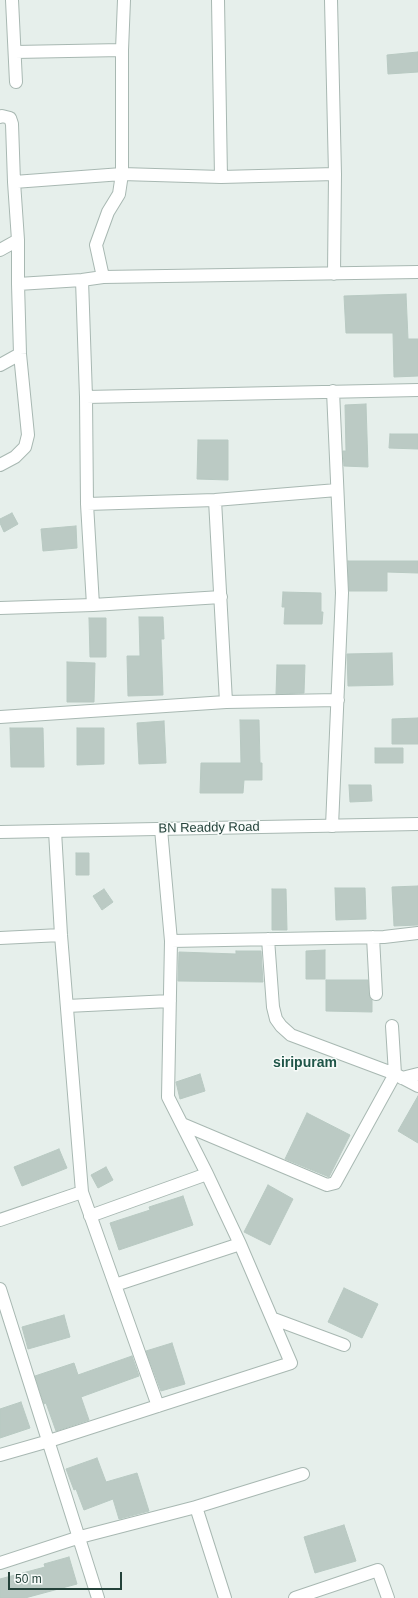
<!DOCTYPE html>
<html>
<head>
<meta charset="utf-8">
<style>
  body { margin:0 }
  #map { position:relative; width:418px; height:1598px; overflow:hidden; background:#e6efeb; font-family:Arial,sans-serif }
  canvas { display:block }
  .scale { position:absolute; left:8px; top:1572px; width:114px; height:18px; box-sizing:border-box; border:2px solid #24423a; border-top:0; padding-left:5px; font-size:12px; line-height:14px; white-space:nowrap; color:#24423a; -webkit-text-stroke:3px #f7fbf9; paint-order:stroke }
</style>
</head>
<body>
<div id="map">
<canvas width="418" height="1598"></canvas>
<div class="scale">50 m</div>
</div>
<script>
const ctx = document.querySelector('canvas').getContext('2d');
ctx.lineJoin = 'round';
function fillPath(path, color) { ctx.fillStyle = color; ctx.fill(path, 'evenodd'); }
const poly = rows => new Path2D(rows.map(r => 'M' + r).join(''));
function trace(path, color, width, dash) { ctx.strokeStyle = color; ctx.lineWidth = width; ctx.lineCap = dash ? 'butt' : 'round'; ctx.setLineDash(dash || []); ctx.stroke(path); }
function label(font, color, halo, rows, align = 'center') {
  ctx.font = font + ' Arial,sans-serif'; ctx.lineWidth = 3; ctx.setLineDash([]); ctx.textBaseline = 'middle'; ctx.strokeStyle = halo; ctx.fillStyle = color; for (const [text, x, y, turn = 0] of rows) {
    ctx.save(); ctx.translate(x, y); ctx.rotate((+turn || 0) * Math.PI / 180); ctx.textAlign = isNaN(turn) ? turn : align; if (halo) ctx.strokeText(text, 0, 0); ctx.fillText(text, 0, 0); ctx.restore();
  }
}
const building = poly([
  [418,52,418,72,388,74,387,55,418,52],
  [406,294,408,339,418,339,418,376,394,377,393,333,346,333,344,296,406,294],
  [366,404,368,467,344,466,343,451,346,451,345,405,366,404],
  [390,434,418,434,418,449,389,448,390,434],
  [198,440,228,440,228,480,197,479,198,440],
  [12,513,18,524,4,532,0,523,0,519,12,513],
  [76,526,77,548,43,551,41,529,76,526],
  [348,561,418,561,418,573,387,572,387,591,349,591,348,561],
  [283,592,321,593,321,612,323,612,322,624,284,624,285,607,282,607,283,592],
  [139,617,163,617,164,639,161,639,163,695,128,696,127,656,140,656,139,617],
  [89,618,106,618,106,657,90,657,89,618],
  [392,653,393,685,348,686,347,654,392,653],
  [67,662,95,663,94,702,67,702,67,662],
  [277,665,305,665,304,693,276,694,277,665],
  [418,718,418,744,392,744,392,719,418,718],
  [240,720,259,720,260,763,262,763,262,780,244,780,243,793,200,793,201,763,241,763,240,720],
  [164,721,166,763,139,764,137,723,164,721],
  [10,728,43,728,44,767,11,767,10,728],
  [77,728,104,728,104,764,77,765,77,728],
  [375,748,403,748,403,763,375,763,375,748],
  [349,785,371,785,372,801,350,802,349,785],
  [76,853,89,853,89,875,76,875,76,853],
  [418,886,418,925,394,926,392,887,418,886],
  [335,888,365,888,366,919,336,920,335,888],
  [104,889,113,902,102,910,93,896,104,889],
  [272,889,286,889,287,930,272,930,272,889],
  [325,950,325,979,306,979,306,951,325,950],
  [236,951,261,951,263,982,178,981,179,952,236,954,236,951],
  [326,980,368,980,369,995,372,1000,372,1012,326,1011,326,980],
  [200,1074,205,1091,180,1099,176,1082,200,1074],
  [418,1096,418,1143,398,1131,418,1096],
  [307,1113,350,1135,329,1177,285,1159,307,1113],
  [59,1149,67,1168,22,1186,14,1167,59,1149],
  [106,1167,113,1180,98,1188,91,1175,106,1167],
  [268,1185,293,1199,270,1245,244,1232,268,1185],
  [183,1196,193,1225,119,1250,110,1223,150,1210,149,1207,183,1196],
  [344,1288,378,1304,362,1338,328,1322,344,1288],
  [64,1315,70,1337,28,1349,22,1327,64,1315],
  [172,1343,185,1384,161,1391,146,1351,172,1343],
  [132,1356,139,1376,81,1397,89,1420,56,1431,46,1403,44,1404,35,1376,74,1363,78,1375,132,1356],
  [21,1402,30,1428,0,1438,0,1409,21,1402],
  [97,1458,106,1482,137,1473,149,1511,119,1519,113,1499,84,1510,76,1489,74,1490,66,1469,97,1458],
  [344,1525,356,1561,315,1573,304,1537,344,1525],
  [69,1557,77,1584,25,1598,0,1598,0,1579,45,1567,44,1564,69,1557]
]);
fillPath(building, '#bbcac4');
trace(building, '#b8c9c2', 1);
const minor = poly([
  [12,0,16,82],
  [218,0,221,177],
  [331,0,335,174,334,274],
  [15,52,122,50],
  [0,117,2,116,10,118,12,124,14,182,18,240,18,284,20,354,28,435,25,447,15,457,0,465],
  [14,182,122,174,221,177,335,174],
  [0,250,18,240],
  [103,277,96,245,108,212,119,194,122,174,122,50,124,0],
  [82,280,86,397,87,504,215,500,337,490],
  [18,284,82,280,103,277,418,272],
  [0,365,20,354],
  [86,397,418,390],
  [215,500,226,702],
  [87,504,93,605,221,597],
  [0,608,93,605],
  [0,717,226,702,338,700],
  [332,826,342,593,333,391],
  [55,831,61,935,82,1192,158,1406],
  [373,937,376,994],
  [0,938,61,935],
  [268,939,273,1007,276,1019,281,1026,291,1035,395,1074,418,1086],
  [171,941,384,937,418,933],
  [67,1006,170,1001],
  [402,1078,418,1074],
  [182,1124,327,1185,335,1183,395,1074,392,1026],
  [90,1216,207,1174],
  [0,1220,82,1192],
  [115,1285,240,1244],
  [0,1289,98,1598],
  [274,1319,344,1345],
  [0,1455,49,1441,291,1363,240,1244,207,1174,168,1097,171,941,161,829],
  [196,1507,225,1598],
  [0,1563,80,1537,196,1507,303,1474],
  [295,1598,378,1570,388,1598]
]);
const tertiary = poly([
  [0,832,418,824]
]);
trace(minor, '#a8b8b2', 14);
trace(tertiary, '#a8b8b2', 14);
trace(minor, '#fff', 12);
trace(tertiary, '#fff', 12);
label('13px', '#24423a', '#f7fbf9', [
  ["BN Readdy Road",209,828,-1]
]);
label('bold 14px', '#1f5548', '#f7fbf9', [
  ["siripuram",305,1063]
]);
</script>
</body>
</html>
